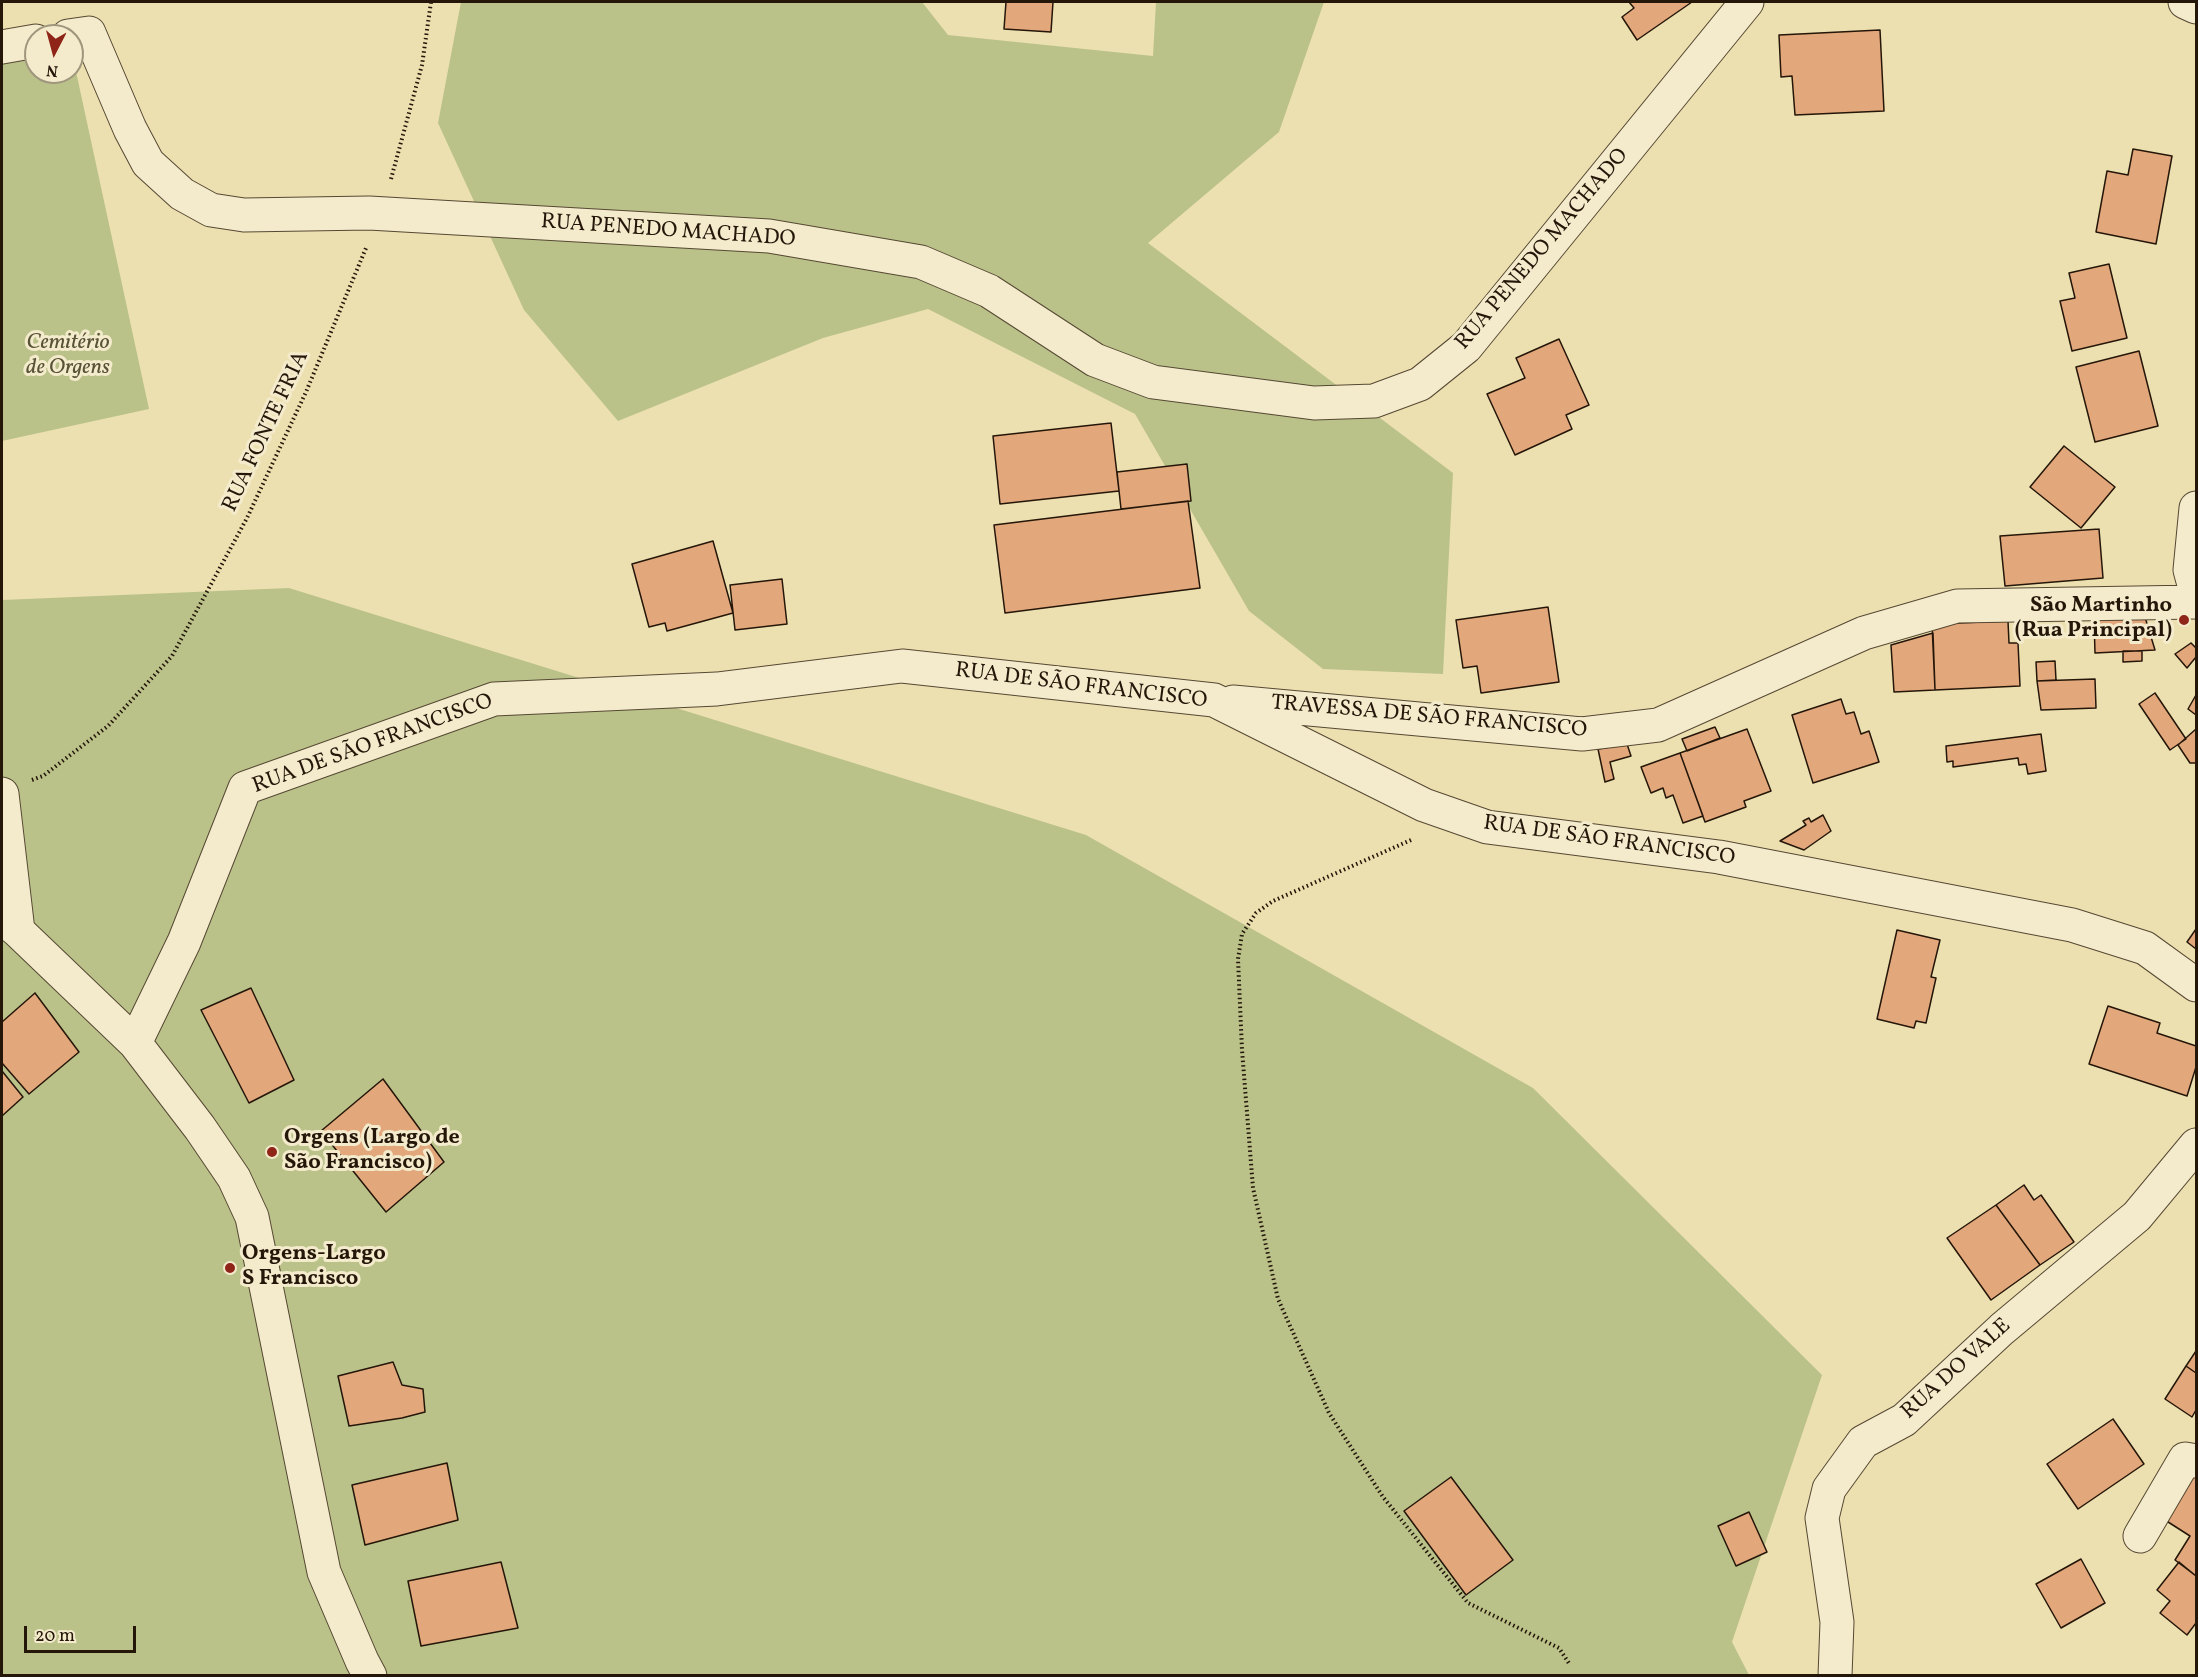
<!DOCTYPE html>
<html>
<head>
<meta charset="utf-8">
<style>
  body { margin:0 }
  #map { position:relative; width:2198px; height:1677px; overflow:hidden; background:#ede0b0; font-family:Vollkorn,serif }
  canvas { display:block }
  .frame { position:absolute; inset:0; border:3px solid #241609; pointer-events:none }
  .north { position:absolute; left:24px; top:24px; width:60px; height:60px; box-sizing:border-box; background:#f3ebcc; border:2px solid #a0967e; border-radius:50%; rotate:186deg; font-size:16px; font-weight:700; line-height:24px; text-align:center; color:#241609 }
  .north::after { content:''; display:block; margin:auto; width:21px; height:27px; background:#8f2418; clip-path:polygon(50% 0,100% 100%,50% 72%,0 100%) }
  .scale { position:absolute; left:24px; top:1626px; width:112px; height:27px; box-sizing:border-box; border:3px solid #241609; border-top:0; padding-left:8px; font-size:18px; line-height:21px; white-space:nowrap; color:#241609; -webkit-text-stroke:4px #f3ebcc; paint-order:stroke }
</style>
</head>
<body>
<div id="map">
<canvas width="2198" height="1677"></canvas>
<div class="frame"></div>
<div class="north">N</div>
<div class="scale">20 m</div>
</div>
<script>
const ctx = document.querySelector('canvas').getContext('2d');
ctx.lineJoin = 'round';
function fillPath(path, color) { ctx.fillStyle = color; ctx.fill(path, 'evenodd'); }
const poly = rows => new Path2D(rows.map(r => 'M' + r).join(''));
function trace(path, color, width, dash) { ctx.strokeStyle = color; ctx.lineWidth = width; ctx.lineCap = dash ? 'butt' : 'round'; ctx.setLineDash(dash || []); ctx.stroke(path); }
function label(font, color, halo, rows, align = 'center') {
  ctx.font = font + ' Vollkorn,serif'; ctx.lineWidth = 6; ctx.setLineDash([]); ctx.textBaseline = 'middle'; ctx.strokeStyle = halo; ctx.fillStyle = color; for (const [text, x, y, turn = 0] of rows) {
    ctx.save(); ctx.translate(x, y); ctx.rotate((+turn || 0) * Math.PI / 180); ctx.textAlign = isNaN(turn) ? turn : align; if (halo) ctx.strokeText(text, 0, 0); ctx.fillText(text, 0, 0); ctx.restore();
  }
}
fillPath(poly([
  [461,2,922,2,948,35,1153,56,1156,2,1324,2,1279,132,1148,243,1453,473,1443,674,1323,669,1249,611,1135,414,928,309,823,338,618,421,524,310,438,123],
  [72,53,149,409,2,441,2,63,36,55,36,72,72,72],
  [289,588,1086,835,1533,1088,1822,1375,1732,1642,1749,1675,2,1675,2,600]
]), '#bac28a');
const building = poly([
  [1006,2,1053,2,1051,32,1004,29,1006,2],
  [1629,2,1692,2,1637,40,1622,17,1634,8,1629,2],
  [1880,30,1884,111,1795,115,1792,76,1781,77,1779,35,1880,30],
  [2133,149,2172,156,2156,244,2096,232,2107,171,2128,175,2133,149],
  [2109,264,2127,338,2072,351,2060,301,2075,298,2069,273,2109,264],
  [1559,339,1589,405,1566,415,1572,429,1515,455,1487,394,1525,378,1516,358,1559,339],
  [2139,351,2158,426,2095,442,2076,367,2139,351],
  [1111,423,1119,491,1000,504,993,436,1111,423],
  [2064,446,2115,487,2081,528,2030,487,2064,446],
  [1187,464,1191,501,1121,509,1117,472,1187,464],
  [1188,501,1200,588,1005,613,994,525,1188,501],
  [2099,529,2103,578,2005,586,2000,536,2099,529],
  [713,541,733,613,667,631,665,623,649,627,632,564,713,541],
  [782,579,787,624,735,630,730,585,782,579],
  [1548,607,1559,682,1481,693,1477,666,1463,668,1456,620,1548,607],
  [2145,617,2155,650,2095,653,2094,620,2145,617],
  [2008,621,2009,643,2018,643,2020,686,1935,690,1932,624,2008,621],
  [1933,633,1935,690,1894,692,1891,645,1933,633],
  [2191,643,2196,648,2196,657,2187,668,2175,654,2191,643],
  [2123,651,2142,651,2142,661,2123,662,2123,651],
  [2055,661,2056,680,2037,681,2036,662,2055,661],
  [2095,679,2096,708,2041,710,2037,681,2095,679],
  [2155,693,2186,739,2170,750,2139,704,2155,693],
  [2196,695,2196,715,2188,709,2196,695],
  [1841,699,1846,714,1854,712,1861,734,1869,731,1879,762,1813,783,1792,715,1841,699],
  [1715,727,1720,738,1687,751,1682,739,1715,727],
  [1747,729,1771,791,1744,801,1746,807,1705,822,1680,753,1747,729],
  [2196,729,2196,763,2190,763,2178,745,2196,729],
  [2041,734,2046,771,2028,774,2026,764,2019,765,2018,758,1953,767,1953,761,1947,762,1946,746,2041,734],
  [1627,744,1631,756,1610,762,1614,779,1605,782,1598,749,1627,744],
  [1680,753,1703,816,1683,823,1673,795,1666,798,1663,788,1651,793,1641,767,1680,753],
  [1823,815,1831,831,1804,850,1780,841,1806,825,1803,821,1809,818,1811,822,1823,815],
  [2196,929,2196,949,2187,942,2196,929],
  [1897,930,1940,940,1931,977,1936,978,1926,1023,1916,1021,1914,1028,1877,1019,1897,930],
  [251,988,294,1080,249,1103,201,1010,251,988],
  [35,993,79,1052,29,1094,2,1063,2,1022,35,993],
  [2108,1006,2160,1023,2157,1033,2196,1046,2196,1067,2187,1096,2089,1064,2108,1006],
  [2,1071,23,1097,2,1116,2,1071],
  [383,1079,444,1162,386,1212,321,1131,383,1079],
  [2024,1185,2034,1200,2041,1195,2074,1242,2040,1265,1996,1205,2024,1185],
  [1996,1205,2040,1265,1991,1300,1947,1238,1996,1205],
  [2196,1351,2196,1373,2186,1366,2196,1351],
  [393,1362,402,1385,423,1389,425,1412,402,1418,349,1426,338,1376,393,1362],
  [2186,1366,2196,1373,2196,1410,2192,1417,2165,1399,2186,1366],
  [2113,1419,2144,1464,2078,1509,2047,1464,2113,1419],
  [447,1463,458,1520,365,1545,352,1485,447,1463],
  [2196,1473,2196,1576,2175,1560,2190,1536,2154,1513,2196,1473],
  [1451,1477,1513,1560,1466,1595,1404,1511,1451,1477],
  [1749,1512,1767,1552,1736,1566,1718,1526,1749,1512],
  [2081,1559,2105,1603,2061,1628,2036,1584,2081,1559],
  [501,1562,518,1628,421,1646,408,1581,501,1562],
  [2179,1562,2196,1576,2196,1623,2187,1635,2160,1613,2170,1601,2157,1590,2179,1562]
]);
fillPath(building, '#e2a77b');
trace(building, '#241609', 1.5);
const minor = poly([
  [2185,2,2196,7],
  [68,36,89,33,130,129,148,163,182,194,211,210,244,215,369,213,769,236,921,262,989,291,1095,360,1153,382,1314,403,1374,401,1420,384,1466,347,1747,2],
  [2,47,36,41],
  [2196,508,2190,570,2196,592],
  [1233,702,1582,734,1658,725,1864,633,1957,606,2196,602],
  [2,794,18,931],
  [2,918,18,931,135,1043,200,1128,234,1178,252,1217,324,1572,362,1661,370,1676],
  [135,1043,184,942,245,788,494,699,717,689,902,666,1214,700,1424,805,1487,827,1719,857,2072,925,2145,948,2196,985],
  [2140,1536,2185,1459,2196,1461],
  [1835,1676,1837,1622,1822,1518,1829,1489,1863,1442,1904,1420,2002,1329,2137,1216,2196,1145]
]);
trace(minor, '#564833', 35);
trace(poly([
  [391,179,422,65,431,2],
  [32,780,43,776,108,726,172,656,247,518,306,392,366,248],
  [1411,840,1273,901,1256,913,1242,934,1238,959,1242,1050,1253,1188,1278,1299,1329,1413,1383,1497,1468,1603,1559,1648,1570,1665]
]), '#241609', 4, [1.5, 3]);
trace(minor, '#f3ebcc', 33);
for (const [x, y, r, color] of [
  [2184,620,6,"#8f2418"],
  [272,1152,6,"#8f2418"],
  [230,1268,6,"#8f2418"]
]) { const dot = new Path2D(); dot.arc(x, y, r, 0, 2 * Math.PI); ctx.fillStyle = color; ctx.fill(dot); trace(dot, '#f3ebcc', 2); }
label('22px', '#241609', '#f3ebcc', [
  ["RUA PENEDO MACHADO",668,232,4],
  ["RUA PENEDO MACHADO",1543,250,-50],
  ["RUA FONTE FRIA",267,432,-65],
  ["RUA DE SÃO FRANCISCO",1081,687,7],
  ["TRAVESSA DE SÃO FRANCISCO",1429,718,5],
  ["RUA DE SÃO FRANCISCO",373,745,-20],
  ["RUA DE SÃO FRANCISCO",1609,842,8],
  ["RUA DO VALE",1957,1370,-42]
]);
label('italic 22px', '#585236', '#f3ebcc', [
  ["Cemitério",68,344],
  ["de Orgens",68,369]
]);
label('bold 22px', '#241609', '#f3ebcc', [
  ["São Martinho",2172,607,"right"],
  ["(Rua Principal)",2172,632,"right"],
  ["Orgens (Largo de",284,1139],
  ["São Francisco)",284,1164],
  ["Orgens-Largo",242,1255],
  ["S Francisco",242,1280]
], 'left');
</script>
</body>
</html>
